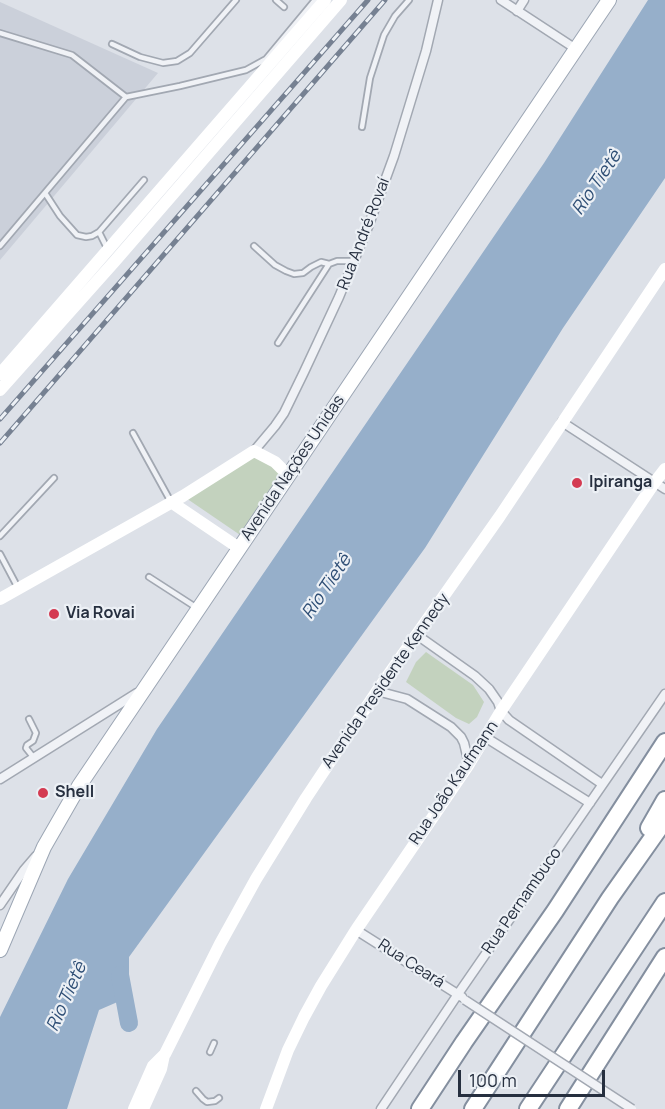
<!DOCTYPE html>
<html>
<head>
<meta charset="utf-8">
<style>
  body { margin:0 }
  #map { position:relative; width:665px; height:1109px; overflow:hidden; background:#dde1e8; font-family:Manrope,sans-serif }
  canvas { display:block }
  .scale { position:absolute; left:458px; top:1070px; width:147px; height:27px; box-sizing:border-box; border:3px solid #262f3f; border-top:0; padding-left:8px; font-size:18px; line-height:21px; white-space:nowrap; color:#262f3f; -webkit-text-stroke:4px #ecf0f5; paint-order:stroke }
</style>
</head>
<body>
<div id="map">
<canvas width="665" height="1109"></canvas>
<div class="scale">100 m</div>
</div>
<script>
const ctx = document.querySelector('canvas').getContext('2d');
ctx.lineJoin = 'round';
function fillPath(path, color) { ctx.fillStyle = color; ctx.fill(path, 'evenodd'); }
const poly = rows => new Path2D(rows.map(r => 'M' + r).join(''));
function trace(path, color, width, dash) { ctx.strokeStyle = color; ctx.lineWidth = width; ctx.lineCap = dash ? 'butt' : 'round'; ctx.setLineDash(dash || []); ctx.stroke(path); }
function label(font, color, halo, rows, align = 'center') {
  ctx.font = font + ' Manrope,sans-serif'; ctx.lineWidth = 4.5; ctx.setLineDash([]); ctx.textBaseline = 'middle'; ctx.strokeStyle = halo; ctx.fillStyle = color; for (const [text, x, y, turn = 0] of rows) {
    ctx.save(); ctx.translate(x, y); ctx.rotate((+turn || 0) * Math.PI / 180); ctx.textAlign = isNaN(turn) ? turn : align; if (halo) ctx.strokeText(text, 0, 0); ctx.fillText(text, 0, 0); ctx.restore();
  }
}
fillPath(poly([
  [0,2,158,73,0,260]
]), '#cbd0da');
fillPath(poly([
  [254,451,288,475,246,539,183,496],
  [426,652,473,685,484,702,477,717,469,724,456,718,406,682,416,662]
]), '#c3d2be');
fillPath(poly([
  [648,0,665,0,665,178,563,328,425,548,129,957,129,997,99,1010,67,1109,0,1109,0,1017,68,879,157,729,544,163]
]), '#96afca');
trace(poly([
  [120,975,129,1023]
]), '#96afca', 18);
const lane = poly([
  [276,0,284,7],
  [0,33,72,55,126,97],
  [112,44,140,57,163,63,177,61,190,53,236,0],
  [362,127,370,78,384,35,395,16,409,0],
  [45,193,60,216,77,235,86,237,92,236,99,232],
  [0,246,126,97,180,86,246,70,266,59,315,0],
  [254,246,275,265,286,271,294,274,303,273,311,267,321,262,329,264],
  [107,248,99,232,144,180],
  [278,343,329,264,337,261,354,261],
  [133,433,171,502],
  [0,536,54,478],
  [0,554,17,586],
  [149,577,197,608],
  [29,719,36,733,33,741,27,745,26,748,34,758],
  [210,1052,214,1043],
  [196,1091,203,1099,207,1102,215,1101,219,1098]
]);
const street = poly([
  [501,0,576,49],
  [517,11,524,0],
  [562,422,665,489],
  [254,451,275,426,284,413,304,372,339,297,368,227,394,156,426,51,438,0],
  [417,635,475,676,489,689,498,702,501,711,509,720,602,784],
  [377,691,407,699,451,727,461,737,464,743,469,764],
  [485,737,590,803],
  [0,779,137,693],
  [0,905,24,870,36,856],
  [356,930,462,997],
  [381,1109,458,994,665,694]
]);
const primary = poly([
  [0,950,44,847,79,786,609,0]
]);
const highway = poly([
  [649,828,665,800],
  [420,1109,464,1042,555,911,665,742],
  [473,1109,610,898,665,820],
  [528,1109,665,902],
  [568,1109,665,957]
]);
trace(lane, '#a2a8b2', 8);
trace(street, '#a2a8b2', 11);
trace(primary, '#9ca6b4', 16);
trace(highway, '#848f9f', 20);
trace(lane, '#f0f2f6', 4.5);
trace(street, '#f0f2f6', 8);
trace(poly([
  [0,374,325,0],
  [0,390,115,261,341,0],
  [171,502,239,548],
  [0,599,183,496,254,451,275,462,288,475],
  [134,1109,153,1066,165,1054,220,944,256,879,306,798,377,691,500,516,665,269],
  [143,1109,161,1069,164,1055],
  [266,1109,288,1050,304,1017,321,986,356,930,469,764,501,711,655,482,665,469]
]), '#fff', 12);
trace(primary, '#fff', 14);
trace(highway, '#fff', 16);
const rail = poly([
  [0,419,368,0],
  [0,443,385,0]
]);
trace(rail, '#768192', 5);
trace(rail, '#ecf0f5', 3, [9]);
const streetBridge = poly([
  [465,1000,632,1109]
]);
trace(streetBridge, '#a2a8b2', 11, []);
trace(streetBridge, '#f0f2f6', 8);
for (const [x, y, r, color] of [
  [577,483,6,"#d43b52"],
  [54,614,6,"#d43b52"],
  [43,793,6,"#d43b52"]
]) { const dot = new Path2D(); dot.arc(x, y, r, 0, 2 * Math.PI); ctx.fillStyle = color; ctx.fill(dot); trace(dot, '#ecf0f5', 2); }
label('16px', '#262f3f', '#ecf0f5', [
  ["Rua André Rovaí",364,234,-69],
  ["Avenida Nações Unidas",293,468,-56],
  ["Avenida Presidente Kennedy",386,681,-55],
  ["Rua João Kaufmann",454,783,-56],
  ["Rua Pernambuco",522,901,-55],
  ["Rua Ceará",411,964,33]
]);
label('bold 16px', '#262f3f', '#ecf0f5', [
  ["Ipiranga",589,483],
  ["Via Rovai",66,614],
  ["Shell",55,793]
], 'left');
label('italic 18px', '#2e4e75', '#ecf0f5', [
  ["Rio Tietê",597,183,-56],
  ["Rio Tietê",327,587,-56],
  ["Rio Tietê",67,997,-66]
]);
</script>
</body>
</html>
